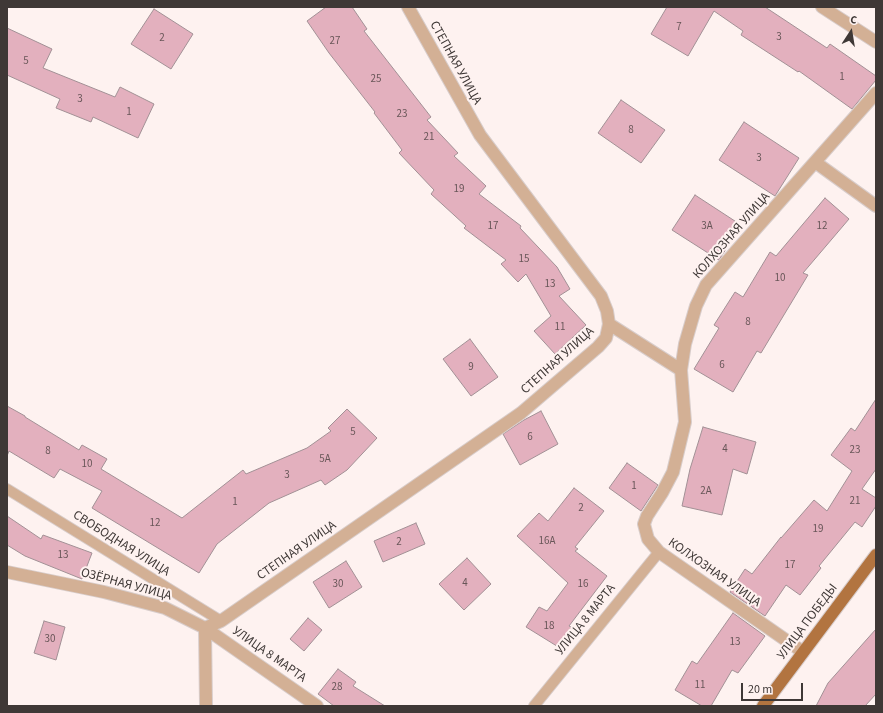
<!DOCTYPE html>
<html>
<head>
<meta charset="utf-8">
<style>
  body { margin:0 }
  #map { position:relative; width:883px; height:713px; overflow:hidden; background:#fef2f0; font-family:"Source Sans 3",sans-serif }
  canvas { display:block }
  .frame { position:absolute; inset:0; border:8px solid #3f3836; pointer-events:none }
  .north { position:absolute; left:831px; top:12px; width:40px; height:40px; -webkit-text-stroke:3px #fef2f0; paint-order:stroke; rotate:12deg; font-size:11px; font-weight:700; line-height:16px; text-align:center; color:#3f3836 }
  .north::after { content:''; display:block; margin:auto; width:14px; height:18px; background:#3f3836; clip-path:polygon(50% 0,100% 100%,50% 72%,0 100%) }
  .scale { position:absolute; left:741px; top:683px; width:62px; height:18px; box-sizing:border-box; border:2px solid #3f3836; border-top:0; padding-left:5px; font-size:12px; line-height:14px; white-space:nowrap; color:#3f3836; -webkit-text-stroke:3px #fef2f0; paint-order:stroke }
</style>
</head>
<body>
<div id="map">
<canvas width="883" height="713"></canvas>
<div class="frame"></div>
<div class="north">С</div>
<div class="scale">20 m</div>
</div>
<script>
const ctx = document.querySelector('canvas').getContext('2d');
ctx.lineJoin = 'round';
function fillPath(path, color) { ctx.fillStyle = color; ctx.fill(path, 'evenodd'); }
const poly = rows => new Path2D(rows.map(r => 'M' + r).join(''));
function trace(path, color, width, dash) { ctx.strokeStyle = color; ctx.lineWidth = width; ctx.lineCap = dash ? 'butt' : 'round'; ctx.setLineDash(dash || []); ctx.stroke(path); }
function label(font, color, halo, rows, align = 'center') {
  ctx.font = font + ' "Source Sans 3",sans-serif'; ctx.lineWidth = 4; ctx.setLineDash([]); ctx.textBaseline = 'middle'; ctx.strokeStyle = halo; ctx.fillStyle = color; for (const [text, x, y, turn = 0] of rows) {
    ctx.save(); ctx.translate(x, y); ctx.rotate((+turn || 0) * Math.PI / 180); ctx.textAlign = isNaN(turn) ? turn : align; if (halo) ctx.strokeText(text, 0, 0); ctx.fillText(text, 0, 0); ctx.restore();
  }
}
const building = poly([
  [326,7,352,7,367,29,364,31,431,117,427,120,458,153,454,156,486,186,479,194,521,226,520,228,557,267,570,289,559,296,586,325,555,354,534,331,551,316,526,274,518,282,501,264,506,260,464,228,466,226,431,194,434,190,399,153,402,150,374,113,375,112,329,53,307,21,326,7],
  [667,7,765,7,827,48,830,44,876,76,876,80,852,109,799,71,798,72,741,35,743,31,714,11,688,56,651,34,667,7],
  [154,9,193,34,171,69,131,44,154,9],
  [7,28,52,49,43,68,115,97,120,87,154,104,138,138,93,117,91,122,56,108,60,99,7,75,7,28],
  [621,100,665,130,641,163,598,133,621,100],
  [744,122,799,158,775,196,719,160,744,122],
  [695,195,741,225,719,260,672,230,695,195],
  [825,198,849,219,803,273,808,275,761,353,757,351,733,392,694,369,719,328,714,325,735,292,743,297,770,252,776,256,825,198],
  [470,339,498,377,471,396,443,359,470,339],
  [876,399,876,469,862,489,876,498,876,506,862,527,855,522,819,566,821,568,800,595,786,585,765,616,730,592,745,569,752,574,781,537,781,538,814,500,827,511,852,471,831,455,851,428,855,431,876,399],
  [7,406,25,416,25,417,79,450,82,445,107,459,101,469,182,518,243,470,246,474,307,448,331,431,328,428,347,409,377,438,347,470,325,485,321,480,269,503,217,544,199,573,92,508,102,491,60,469,54,478,9,451,7,456,7,406],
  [541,411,558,444,520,465,503,434,524,420,541,411],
  [703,427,756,442,747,474,733,469,722,515,682,506,690,469,703,427],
  [627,463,658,485,641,511,609,488,627,463],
  [574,488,604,511,575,547,578,549,575,551,607,576,569,626,573,628,560,648,526,627,539,607,547,611,568,583,517,536,539,513,548,521,574,488],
  [7,516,41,539,43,535,92,553,82,579,25,556,7,545,7,516],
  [416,523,425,544,383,562,374,541,416,523],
  [467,558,491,584,464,610,439,584,467,558],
  [346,561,362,587,329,608,313,582,346,561],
  [733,613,765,636,738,673,732,670,711,706,702,706,675,690,692,661,697,664,733,613],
  [308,618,322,630,304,651,290,639,308,618],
  [44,621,65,627,56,660,34,653,44,621],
  [876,629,876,694,865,706,816,706,828,683,876,629],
  [338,669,356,682,353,686,385,706,334,706,318,694,338,669]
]);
fillPath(building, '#e3b0be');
trace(building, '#a29095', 1);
const lane = poly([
  [7,489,221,621],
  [534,706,659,552]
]);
const street = poly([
  [822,7,876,42],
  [815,162,876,206],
  [609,324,681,370],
  [7,572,104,592,165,608,205,628,206,706],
  [205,628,221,621,521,413,598,347,606,338,609,324,607,311,601,296,480,135,408,7],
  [205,628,317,706],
  [803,652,659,552,648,539,644,524,647,516,662,493,673,472,685,422,681,370,685,344,696,306,706,285,876,93]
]);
const primary = poly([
  [763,706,876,555]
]);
trace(lane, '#d8cdcb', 12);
trace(street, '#d8cdcb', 14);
trace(primary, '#d8cdcb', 14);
trace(lane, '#d3b095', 10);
trace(street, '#d3b095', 12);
trace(primary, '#b27440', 12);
label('11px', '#685658', null, [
  ["7",679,28],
  ["3",779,38],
  ["2",162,39],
  ["27",335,42],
  ["5",26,62],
  ["1",842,78],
  ["25",376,80],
  ["3",80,100],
  ["1",129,113],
  ["23",402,115],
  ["8",631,131],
  ["21",429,138],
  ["3",759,159],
  ["19",459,190],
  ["17",493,227],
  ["3А",707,227],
  ["12",822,227],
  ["15",524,260],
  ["10",780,279],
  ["13",550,285],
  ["8",748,323],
  ["11",560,328],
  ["6",722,366],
  ["9",471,368],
  ["5",353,433],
  ["6",530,438],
  ["4",725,450],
  ["23",855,451],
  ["8",48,452],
  ["5А",325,460],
  ["10",87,465],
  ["3",287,476],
  ["1",634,487],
  ["2А",706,492],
  ["21",855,502],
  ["1",235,503],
  ["2",581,509],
  ["12",155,524],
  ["19",818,530],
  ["16А",547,542],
  ["2",399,543],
  ["13",63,556],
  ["17",790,566],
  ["4",465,584],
  ["30",338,585],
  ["16",583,585],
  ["18",549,627],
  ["30",50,640],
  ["13",735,643],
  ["11",700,686],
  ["28",337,688]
]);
label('13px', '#3f3836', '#fef2f0', [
  ["СТЕПНАЯ УЛИЦА",455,63,61],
  ["КОЛХОЗНАЯ УЛИЦА",732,236,-49],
  ["СТЕПНАЯ УЛИЦА",558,361,-42],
  ["СВОБОДНАЯ УЛИЦА",121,544,32],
  ["СТЕПНАЯ УЛИЦА",297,551,-35],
  ["КОЛХОЗНАЯ УЛИЦА",714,573,35],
  ["ОЗЁРНАЯ УЛИЦА",126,585,15],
  ["УЛИЦА 8 МАРТА",586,620,-51],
  ["УЛИЦА ПОБЕДЫ",808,622,-53],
  ["УЛИЦА 8 МАРТА",269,655,35]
]);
</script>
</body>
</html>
